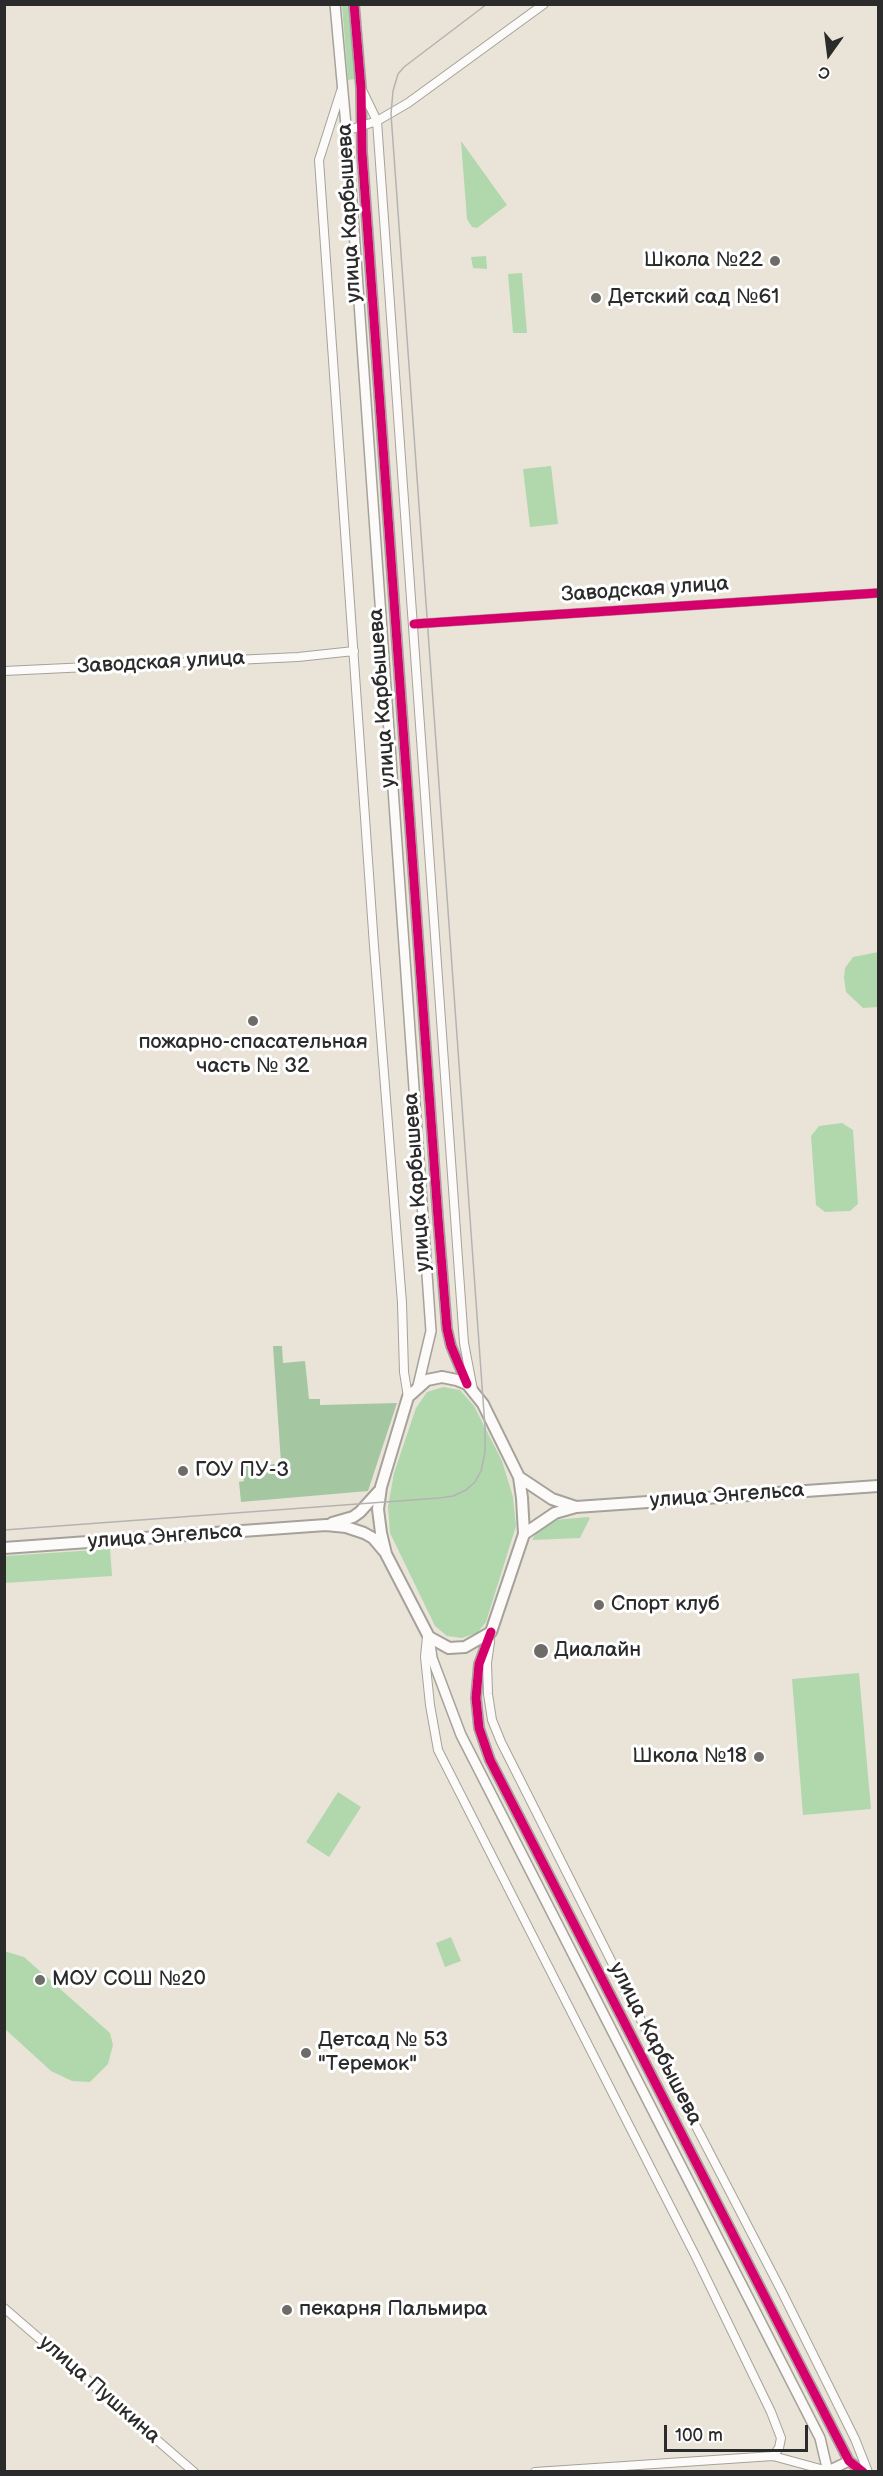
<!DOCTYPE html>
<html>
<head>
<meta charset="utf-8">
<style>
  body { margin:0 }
  #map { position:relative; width:883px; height:2476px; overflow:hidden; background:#eae4d8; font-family:"Balsamiq Sans",sans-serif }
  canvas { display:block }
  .frame { position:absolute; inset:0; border:6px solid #2b2b2b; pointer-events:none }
  .north { position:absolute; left:799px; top:24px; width:60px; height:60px; -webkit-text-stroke:4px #fff; paint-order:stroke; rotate:194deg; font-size:16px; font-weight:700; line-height:24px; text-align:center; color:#2b2b2b }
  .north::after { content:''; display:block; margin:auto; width:21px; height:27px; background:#2b2b2b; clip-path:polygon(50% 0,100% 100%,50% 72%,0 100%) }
  .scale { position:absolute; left:664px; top:2425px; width:144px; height:27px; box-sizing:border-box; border:3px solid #2b2b2b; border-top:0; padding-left:8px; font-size:18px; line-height:21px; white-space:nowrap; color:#2b2b2b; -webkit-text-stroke:4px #fff; paint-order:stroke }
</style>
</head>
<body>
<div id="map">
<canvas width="883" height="2476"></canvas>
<div class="frame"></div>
<div class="north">С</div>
<div class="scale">100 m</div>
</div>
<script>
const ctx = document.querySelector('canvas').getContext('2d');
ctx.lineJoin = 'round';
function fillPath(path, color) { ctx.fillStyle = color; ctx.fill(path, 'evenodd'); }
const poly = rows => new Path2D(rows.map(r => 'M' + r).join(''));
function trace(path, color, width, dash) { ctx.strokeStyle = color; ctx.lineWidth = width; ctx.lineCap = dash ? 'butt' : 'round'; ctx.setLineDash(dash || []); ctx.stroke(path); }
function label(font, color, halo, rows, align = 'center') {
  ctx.font = font + ' "Balsamiq Sans",sans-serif'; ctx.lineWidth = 6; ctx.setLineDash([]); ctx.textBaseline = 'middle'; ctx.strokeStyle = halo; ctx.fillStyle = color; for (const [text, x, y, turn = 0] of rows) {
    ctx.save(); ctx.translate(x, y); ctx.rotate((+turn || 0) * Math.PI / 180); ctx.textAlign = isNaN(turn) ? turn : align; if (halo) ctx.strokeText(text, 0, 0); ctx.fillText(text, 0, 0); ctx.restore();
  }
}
fillPath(poly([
  [342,5,349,5,355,79,348,80],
  [461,141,507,205,477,228,472,227,467,219],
  [486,256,487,269,473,268,471,257],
  [522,273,527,333,513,333,508,274],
  [551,466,558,524,530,527,523,469],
  [878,952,878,1007,863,1008,846,992,844,978,845,968,853,957],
  [842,1123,853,1130,858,1204,850,1211,825,1212,816,1205,811,1136,819,1126],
  [443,1387,460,1390,474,1406,502,1461,513,1497,516,1526,486,1622,477,1633,462,1638,447,1636,435,1626,390,1533,388,1507,394,1473,416,1408,427,1392],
  [588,1517,590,1518,580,1538,532,1540,539,1528,555,1520],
  [110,1549,112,1576,5,1583,5,1556],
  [859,1673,871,1809,803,1815,792,1679],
  [338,1792,361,1807,329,1857,306,1842],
  [451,1937,461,1961,445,1967,436,1943],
  [4,1951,24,1957,110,2033,113,2045,108,2064,90,2082,72,2081,51,2071,5,2029]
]), '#b1d7ad');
fillPath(poly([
  [273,1346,282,1346,283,1363,305,1361,309,1399,320,1399,320,1405,397,1403,368,1491,241,1502,239,1482,244,1481,241,1462,253,1461,254,1467,281,1463]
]), '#a4c7a2');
const minor = poly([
  [362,90,377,121,464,1343,473,1390],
  [341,91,319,160,374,946,402,1303,404,1372,408,1397],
  [346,131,377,121,408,103,544,4],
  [414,624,878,593],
  [4,671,298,657,354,651],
  [427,1637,425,1657,430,1705,438,1750,696,2257,771,2412,781,2438,779,2448,773,2456],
  [490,1642,487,1663,488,1694,492,1720,501,1742,649,2036,781,2290,855,2439,868,2472],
  [4,2308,194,2472],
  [535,2472,773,2456,828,2471]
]);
const tertiary = poly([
  [335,4,349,159,431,1331,418,1386],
  [354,4,361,88,362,152,438,1218,447,1329,451,1346,467,1384],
  [491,1632,479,1664,476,1698,479,1728,490,1760,849,2461,863,2472],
  [429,1637,432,1658,461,1735,820,2438,828,2472],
  [828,2471,849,2461]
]);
const secondary = poly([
  [442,1377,457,1380,467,1384,483,1404,519,1477,522,1498,524,1534,491,1632,465,1647,449,1648,429,1637,386,1554,381,1533,378,1509,381,1487,408,1397,427,1380,442,1377],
  [519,1477,552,1499,576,1507],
  [332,1523,353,1517,360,1512,379,1491],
  [524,1534,555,1513,576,1507,878,1486],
  [4,1548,326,1525,346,1527,364,1533,373,1538,384,1551]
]);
trace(minor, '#a5a29b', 10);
trace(tertiary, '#a5a29b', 12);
trace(secondary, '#a5a29b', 14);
trace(minor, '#fcfbf9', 8);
trace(tertiary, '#fcfbf9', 9);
trace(secondary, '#fcfbf9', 10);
trace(poly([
  [4,1530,439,1498,453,1496,466,1490,475,1482,481,1471,485,1453,485,1427,391,114,393,91,398,74,404,67,487,4]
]), '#b4b3b1', 1.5);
trace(poly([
  [354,4,361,88,362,152,438,1218,447,1329,451,1346,467,1384],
  [414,624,878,593],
  [491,1632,479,1664,476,1698,479,1728,490,1760,849,2461,863,2472]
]), '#d6006c', 9);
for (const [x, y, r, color] of [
  [775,261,6,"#6e6c68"],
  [596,298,6,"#6e6c68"],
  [253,1021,6,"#6e6c68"],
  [183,1471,6,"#6e6c68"],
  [599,1605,6,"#6e6c68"],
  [541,1651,8,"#6e6c68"],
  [759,1757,6,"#6e6c68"],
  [40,1980,6,"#6e6c68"],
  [306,2053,6,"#6e6c68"],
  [287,2310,6,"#6e6c68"]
]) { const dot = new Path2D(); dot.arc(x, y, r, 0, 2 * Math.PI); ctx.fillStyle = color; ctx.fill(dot); trace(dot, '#fff', 2); }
label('21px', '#2b2b2b', '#fff', [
  ["улица Карбышева",350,213,-93],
  ["Заводская улица",645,590,-4],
  ["Заводская улица",161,663,-3],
  ["улица Карбышева",383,698,-94],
  ["улица Карбышева",418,1182,-94],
  ["улица Энгельса",727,1496,-4],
  ["улица Энгельса",165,1537,-4],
  ["улица Карбышева",655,2044,63],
  ["улица Пушкина",99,2390,41]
]);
label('21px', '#2b2b2b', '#fff', [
  ["Школа №22",763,261,"right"],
  ["Детский сад №61",608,298],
  ["пожарно-спасательная",253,1043,"center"],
  ["часть № 32",253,1067,"center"],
  ["ГОУ ПУ-3",195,1471],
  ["Спорт клуб",611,1605],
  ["Диалайн",554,1651],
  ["Школа №18",747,1757,"right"],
  ["МОУ СОШ №20",52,1980],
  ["Детсад № 53",318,2041],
  ["\"Теремок\"",318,2065],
  ["пекарня Пальмира",299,2310]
], 'left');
</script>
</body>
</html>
